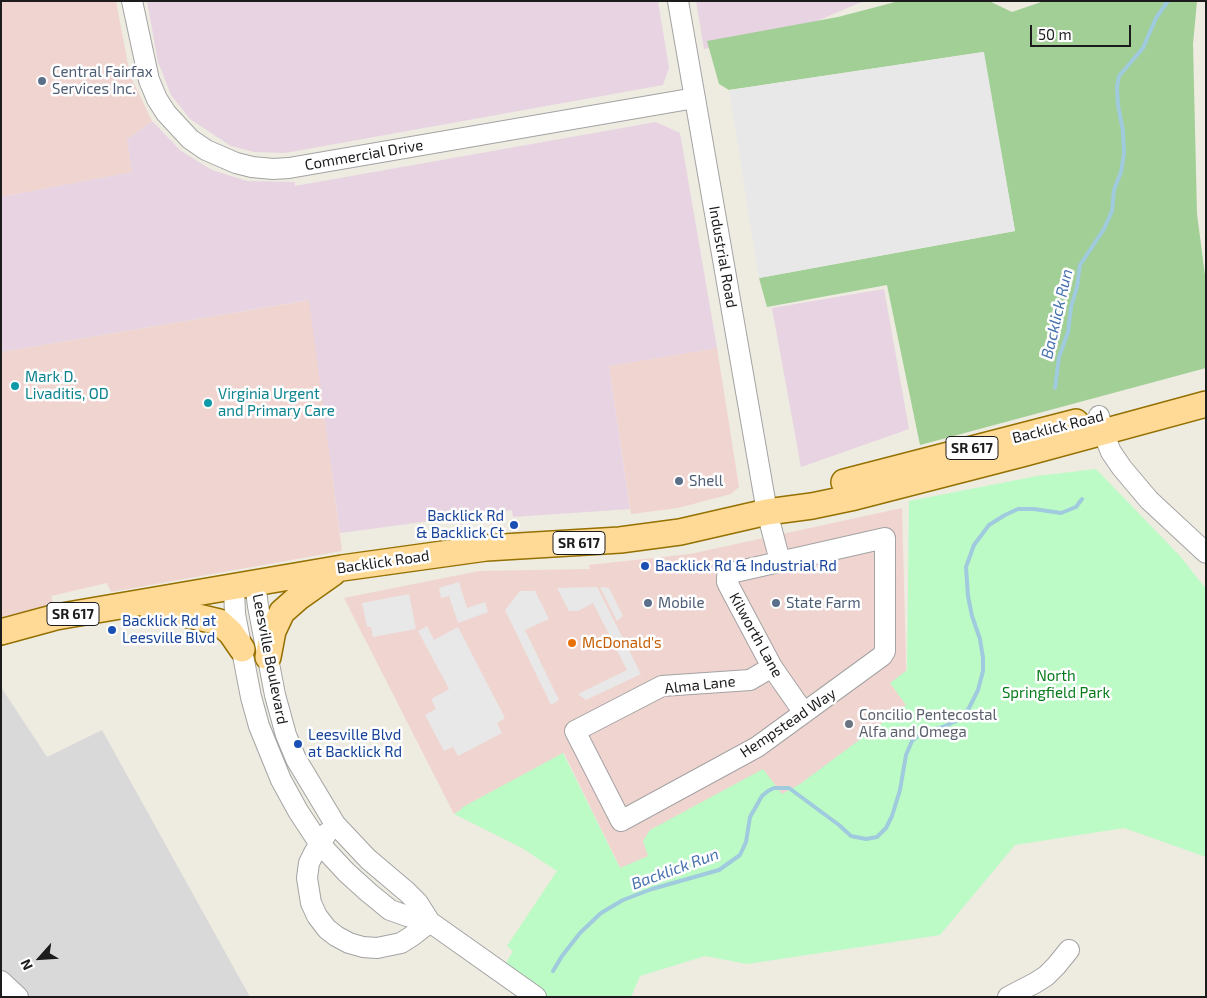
<!DOCTYPE html>
<html>
<head>
<meta charset="utf-8">
<style>
  body { margin:0 }
  #map { position:relative; width:1207px; height:998px; overflow:hidden; background:#eeebe1; font-family:"Exo 2",sans-serif }
  canvas { display:block }
  .frame { position:absolute; inset:0; border:2px solid #1c1c1c; pointer-events:none }
  .north { position:absolute; left:15px; top:933px; width:50px; height:50px; -webkit-text-stroke:4px #fff; paint-order:stroke; rotate:244deg; font-size:14px; font-weight:700; line-height:20px; text-align:center; color:#1c1c1c }
  .north::after { content:''; display:block; margin:auto; width:18px; height:22px; background:#1c1c1c; clip-path:polygon(50% 0,100% 100%,50% 72%,0 100%) }
  .scale { position:absolute; left:1030px; top:25px; width:101px; height:22px; box-sizing:border-box; border:2px solid #1c1c1c; border-top:0; padding-left:6px; font-size:15px; line-height:18px; white-space:nowrap; color:#1c1c1c; -webkit-text-stroke:4px #fff; paint-order:stroke }
</style>
</head>
<body>
<div id="map">
<canvas width="1207" height="998"></canvas>
<div class="frame"></div>
<div class="north">N</div>
<div class="scale">50 m</div>
</div>
<script>
const ctx = document.querySelector('canvas').getContext('2d');
ctx.lineJoin = 'round';
function fillPath(path, color) { ctx.fillStyle = color; ctx.fill(path, 'evenodd'); }
const poly = rows => new Path2D(rows.map(r => 'M' + r).join(''));
function trace(path, color, width, dash) { ctx.strokeStyle = color; ctx.lineWidth = width; ctx.lineCap = dash ? 'butt' : 'round'; ctx.setLineDash(dash || []); ctx.stroke(path); }
function label(font, color, halo, rows, align = 'center') {
  ctx.font = font + ' "Exo 2",sans-serif'; ctx.lineWidth = 5; ctx.setLineDash([]); ctx.textBaseline = 'middle'; ctx.strokeStyle = halo; ctx.fillStyle = color; for (const [text, x, y, turn = 0] of rows) {
    ctx.save(); ctx.translate(x, y); ctx.rotate((+turn || 0) * Math.PI / 180); ctx.textAlign = isNaN(turn) ? turn : align; if (halo) ctx.strokeText(text, 0, 0); ctx.fillText(text, 0, 0); ctx.restore();
  }
}
fillPath(poly([
  [1,687,47,757,102,730,250,997,1,997]
]), '#dad9d9');
fillPath(poly([
  [1,1,116,1,130,75,152,121,127,140,132,172,1,197],
  [310,300,342,551,111,592,107,583,51,596,53,603,1,619,1,352],
  [717,348,739,487,731,494,678,508,631,514,609,366],
  [902,508,909,778,625,878,564,753,454,814,344,598,479,571,590,569,589,565,690,554]
]), '#f0d4d0');
fillPath(poly([
  [147,1,658,1,669,68,663,85,285,153,254,152,231,146,190,119,171,95,158,62],
  [696,1,864,1,786,34,704,49],
  [152,121,181,151,212,170,247,181,295,182,295,186,656,122,680,133,717,348,609,366,630,509,513,517,512,510,340,533,309,300,1,352,1,197,132,172,127,140],
  [884,289,909,429,801,467,772,308]
]), '#e7d3e2');
fillPath(poly([
  [899,1,989,1,1012,12,1044,1,1197,1,1193,44,1197,214,1206,283,1206,368,920,445,887,285,767,307,759,278,1015,231,983,52,729,90,719,84,707,41,838,17]
]), '#a1cf95');
fillPath(poly([
  [1096,469,1180,556,1206,589,1206,857,1124,828,1015,845,940,935,747,964,705,956,640,976,631,997,538,997,501,972,513,951,507,946,557,871,522,848,454,814,462,809,461,808,563,753,620,868,648,856,643,841,650,830,763,769,782,794,800,784,906,705,890,683,907,670,909,501,1037,476]
]), '#bcfbc6');
fillPath(poly([
  [984,52,1015,231,759,278,729,90],
  [459,582,467,608,485,602,488,612,458,623,449,596,441,598,439,588],
  [597,587,641,674,586,700,578,694,627,670,593,603,578,611,569,611,557,588],
  [600,587,609,588,623,616,617,621],
  [520,591,535,591,549,619,525,630,559,700,551,705,505,610],
  [409,594,416,629,373,637,371,627,367,627,362,603],
  [427,626,434,640,458,627,505,718,497,723,502,733,458,756,453,747,444,751,425,715,436,709,431,699,449,689,418,631]
]), '#e8e8e8');
trace(poly([
  [1055,388,1059,357,1068,332,1071,307,1077,287,1080,265,1104,229,1112,211,1114,190,1121,172,1124,154,1123,131,1118,105,1117,87,1119,76,1143,48,1156,18,1168,1],
  [553,971,562,956,580,933,601,913,623,900,652,889,719,870,740,855,746,842,750,817,762,796,768,791,774,788,789,788,839,825,851,836,866,839,877,837,886,828,892,816,900,790,906,755,912,741,923,732,943,727,958,720,969,708,978,690,983,671,983,658,980,639,972,616,968,596,966,567,974,545,989,525,1005,515,1018,509,1034,509,1061,513,1076,507,1082,499]
]), '#a0cadd', 4);
const minor = poly([
  [132,1,149,80,157,99,166,113,190,139,206,150,236,163,252,167,273,169,289,168,695,98],
  [678,1,767,512,780,561],
  [1099,416,1103,432,1111,452,1122,468,1149,500,1206,553],
  [255,583,258,606,275,695,286,735,296,759,335,824,368,859,407,892,418,903,430,922,536,997],
  [234,587,235,614,251,697,259,726,281,780,298,811,319,843,346,872,368,892,390,910,407,916,430,922],
  [772,667,750,680,662,686,575,731,621,821,757,747,882,656,885,651,885,538,735,572,727,577,727,582,730,588,772,667,804,713],
  [327,833,314,853,309,863,307,878,311,903,317,916,327,929,336,936,349,943,363,947,377,948,401,943,412,936,430,922],
  [1,981,18,997],
  [1008,997,1035,983,1046,976,1056,966,1069,950]
]);
const major = poly([
  [844,482,1076,422],
  [147,605,219,622,231,633,242,649],
  [1,632,56,617,342,568,486,548,620,540,680,532,767,512,812,506,855,497,1022,454,1206,404],
  [268,657,273,631,282,612,299,597,333,573]
]);
trace(minor, '#a3a3a3', 22);
trace(major, '#947000', 28);
trace(minor, '#fff', 20);
trace(major, '#feda96', 25);
for (const [x, y, r, color] of [
  [42,81,5,"#5c6f8a"],
  [15,386,5,"#0f9aa8"],
  [208,403,5,"#0f9aa8"],
  [679,481,5,"#5c6f8a"],
  [514,525,5,"#1a4fb4"],
  [645,566,5,"#1a4fb4"],
  [648,603,5,"#5c6f8a"],
  [776,603,5,"#5c6f8a"],
  [112,630,5,"#1a4fb4"],
  [572,643,5,"#e8710a"],
  [849,724,5,"#6b7280"],
  [298,744,5,"#1a4fb4"]
]) { const dot = new Path2D(); dot.arc(x, y, r, 0, 2 * Math.PI); ctx.fillStyle = color; ctx.fill(dot); trace(dot, '#fff', 2); }
for (const [x, y, w] of [
  [972,448,52],
  [579,543,52],
  [73,614,52]
]) { const box = new Path2D(); box.roundRect(x - w / 2, y - 11.5, w, 23, 4); ctx.fillStyle = '#fff'; ctx.fill(box); trace(box, '#1c1c1c', 1); }
label('bold 14px', '#1c1c1c', null, [
  ["SR 617",972,448],
  ["SR 617",579,543],
  ["SR 617",73,614]
]);
label('15px', '#4e5e75', '#fff', [
  ["Central Fairfax",52,72],
  ["Services Inc.",52,89],
  ["Shell",689,481],
  ["Mobile",658,603],
  ["State Farm",786,603]
], 'left');
label('15px', '#1c1c1c', '#fff', [
  ["Commercial Drive",364,155,-10],
  ["Industrial Road",723,257,80],
  ["Backlick Road",1058,427,-14],
  ["Backlick Road",383,562,-8],
  ["Kilworth Lane",756,635,61],
  ["Leesville Boulevard",270,659,79],
  ["Alma Lane",700,685,-6],
  ["Hempstead Way",788,723,-34]
]);
label('15px', '#0d838f', '#fff', [
  ["Mark D.",25,377],
  ["Livaditis, OD",25,394],
  ["Virginia Urgent",218,394],
  ["and Primary Care",218,411]
], 'left');
label('15px', '#164399', '#fff', [
  ["Backlick Rd",504,516,"right"],
  ["& Backlick Ct",504,533,"right"],
  ["Backlick Rd & Industrial Rd",655,566],
  ["Backlick Rd at",122,621],
  ["Leesville Blvd",122,638],
  ["Leesville Blvd",308,735],
  ["at Backlick Rd",308,752]
], 'left');
label('15px', '#c56008', '#fff', [
  ["McDonald's",582,643]
], 'left');
label('15px', '#087c1c', '#fff', [
  ["North",1056,676],
  ["Springfield Park",1056,693]
]);
label('15px', '#5b616d', '#fff', [
  ["Concilio Pentecostal",859,715],
  ["Alfa and Omega",859,732]
], 'left');
label('italic 16px', '#4771ae', '#fff', [
  ["Backlick Run",1057,314,-77],
  ["Backlick Run",675,869,-20]
]);
</script>
</body>
</html>
